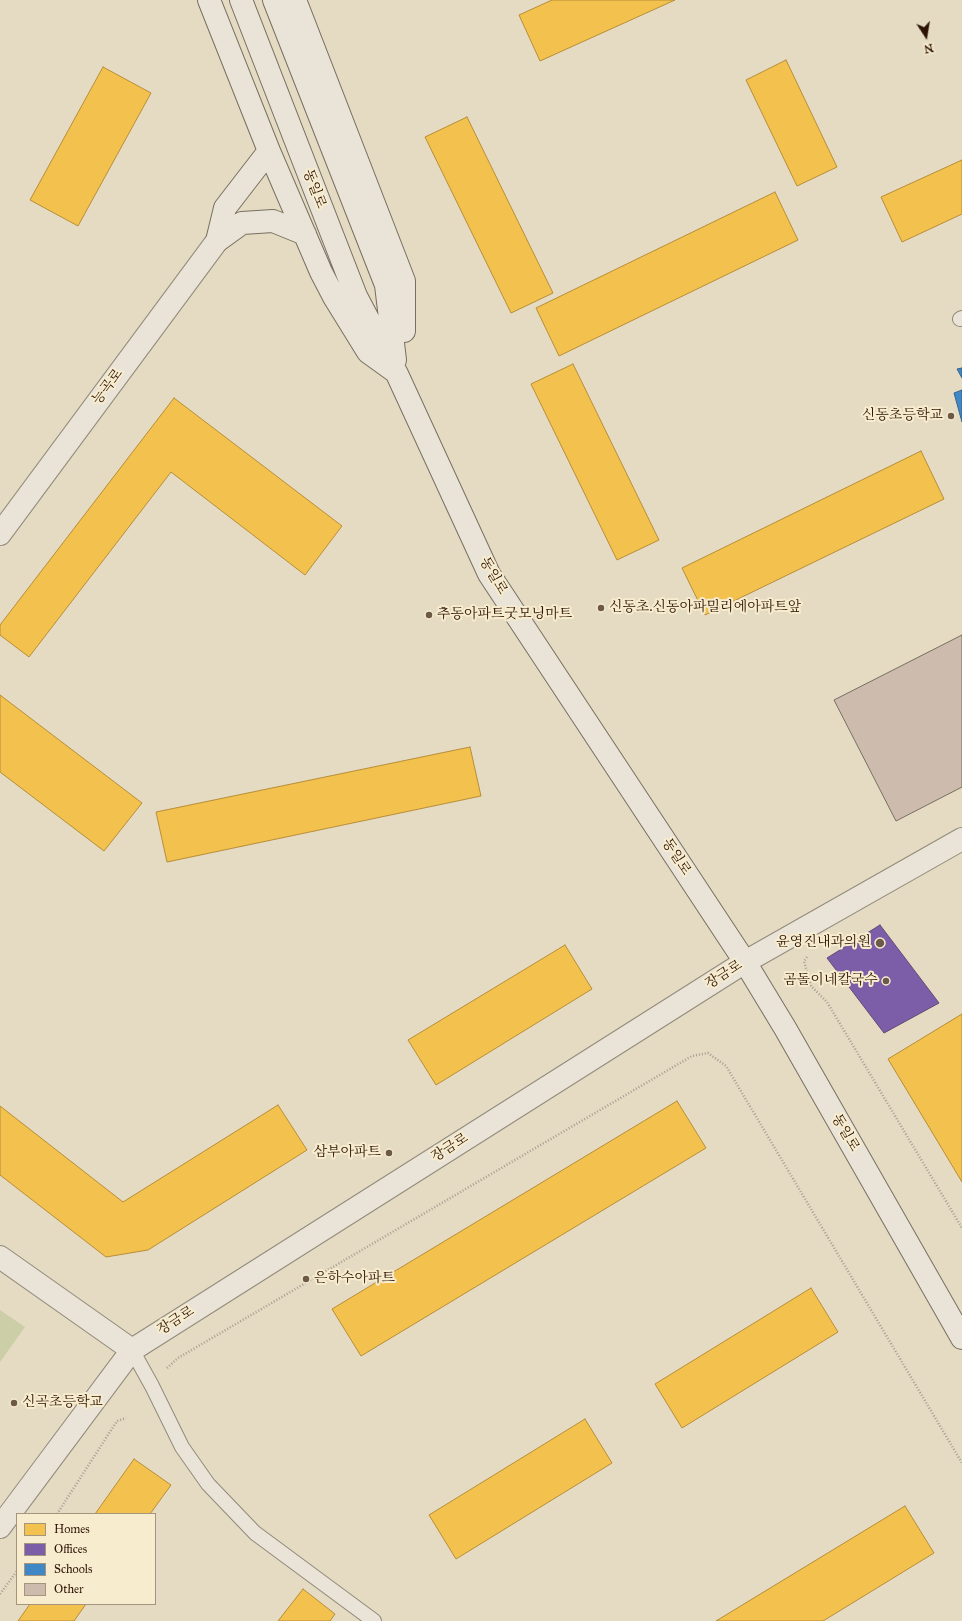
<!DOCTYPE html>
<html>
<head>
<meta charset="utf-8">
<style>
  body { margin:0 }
  #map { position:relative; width:962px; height:1621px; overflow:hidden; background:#e4dbc2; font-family:"IM FELL Great Primer",serif }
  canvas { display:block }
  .legend { position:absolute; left:16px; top:1513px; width:140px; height:92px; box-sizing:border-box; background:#f7ecce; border:1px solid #a6957e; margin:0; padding:5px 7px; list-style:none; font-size:12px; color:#2d1305 }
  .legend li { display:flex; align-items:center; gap:8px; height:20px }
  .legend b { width:20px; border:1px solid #a6957e }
  .north { position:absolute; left:906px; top:16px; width:40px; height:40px; -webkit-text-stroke:3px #f7ecce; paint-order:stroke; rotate:168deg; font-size:11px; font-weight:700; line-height:16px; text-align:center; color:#2d1305 }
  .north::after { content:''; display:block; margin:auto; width:14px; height:18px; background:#2d1305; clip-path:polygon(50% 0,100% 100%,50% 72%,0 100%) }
</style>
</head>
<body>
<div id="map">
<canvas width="962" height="1621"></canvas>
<ul class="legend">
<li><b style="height:11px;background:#f2c14e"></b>Homes</li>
<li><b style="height:11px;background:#7b5ea7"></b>Offices</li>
<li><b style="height:11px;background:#3f88c5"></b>Schools</li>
<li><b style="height:11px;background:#cdbcad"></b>Other</li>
</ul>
<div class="north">N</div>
</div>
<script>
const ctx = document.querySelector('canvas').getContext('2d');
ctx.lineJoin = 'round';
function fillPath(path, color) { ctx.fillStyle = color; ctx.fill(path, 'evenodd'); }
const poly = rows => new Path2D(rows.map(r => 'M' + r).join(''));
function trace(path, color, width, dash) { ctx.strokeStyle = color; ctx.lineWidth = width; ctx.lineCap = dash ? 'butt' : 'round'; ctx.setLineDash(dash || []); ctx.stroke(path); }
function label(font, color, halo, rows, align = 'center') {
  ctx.font = font + ' "IM FELL Great Primer","Noto Serif KR",serif'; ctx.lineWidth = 4; ctx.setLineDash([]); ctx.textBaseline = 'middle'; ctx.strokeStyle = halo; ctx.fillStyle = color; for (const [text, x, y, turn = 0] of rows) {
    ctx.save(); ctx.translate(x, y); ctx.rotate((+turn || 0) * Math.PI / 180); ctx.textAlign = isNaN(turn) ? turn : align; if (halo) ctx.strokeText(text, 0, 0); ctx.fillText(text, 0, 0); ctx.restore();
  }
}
fillPath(poly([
  [0,1310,25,1327,0,1362]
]), '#cbcea6');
const homes = poly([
  [552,0,675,0,540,61,519,15,552,0],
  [786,60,837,167,797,186,746,80,786,60],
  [103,67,151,93,78,226,30,200,103,67],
  [467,117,553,293,511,313,425,137,467,117],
  [962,160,962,214,902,242,881,197,962,160],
  [775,192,798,240,559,356,536,308,775,192],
  [573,364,659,540,617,560,531,384,573,364],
  [174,398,342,526,305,575,171,472,29,657,0,635,0,625,174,398],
  [921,451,944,499,705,615,682,568,921,451],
  [0,695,142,803,104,851,0,772,0,695],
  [470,747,481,796,167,862,156,812,470,747],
  [565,945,592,989,436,1085,408,1040,565,945],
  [962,1014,962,1182,888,1059,962,1014],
  [677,1101,706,1148,361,1356,332,1309,677,1101],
  [278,1105,307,1150,148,1250,106,1257,0,1175,0,1106,123,1202,278,1105],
  [811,1288,838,1332,682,1428,655,1384,811,1288],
  [585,1419,612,1463,456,1559,429,1515,585,1419],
  [134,1459,171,1485,150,1514,95,1514,134,1459],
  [905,1506,934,1553,823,1621,716,1621,905,1506],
  [303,1589,335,1614,330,1621,278,1621,303,1589],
  [30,1604,86,1604,74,1621,18,1621,30,1604]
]);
fillPath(homes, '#f2c14e');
trace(homes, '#b78d38', 1);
const offices = poly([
  [880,925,939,1003,884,1033,827,958,880,925]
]);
fillPath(offices, '#7b5ea7');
trace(offices, '#644876', 1);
const schools = poly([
  [962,368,962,378,957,369,962,368],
  [962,390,962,422,954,393,962,390]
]);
fillPath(schools, '#3f88c5');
trace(schools, '#3a658b', 1);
const building = poly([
  [962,635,962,787,896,821,834,700,962,635]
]);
fillPath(building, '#cdbcad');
trace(building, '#786f61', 1);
const lane = poly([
  [960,319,962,318],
  [132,1350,152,1386,182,1447,208,1484,255,1533,374,1621]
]);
const street = poly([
  [0,534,217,241],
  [0,1257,132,1350],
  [0,1527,132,1350,745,962,962,839]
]);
const secondary = poly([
  [209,0,269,151,321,272,334,297,368,352,393,370],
  [241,0,356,296,397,374,489,574,745,962,785,1028,962,1338],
  [274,0,386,285,395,360],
  [295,0,404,281,404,331],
  [217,241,225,208,269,151],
  [217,241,242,223,273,221,305,234]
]);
trace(lane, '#928a7a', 16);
trace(street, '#928a7a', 24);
trace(secondary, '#786f61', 24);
trace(poly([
  [807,957,804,961,811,986,827,1002,962,1228],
  [167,1368,178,1358,692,1056,708,1053,726,1066,962,1463],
  [57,1514,117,1421,126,1418],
  [0,1594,17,1571]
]), '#a49e93', 2.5, [1, 2]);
trace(lane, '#e9e4d7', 14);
trace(street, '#e9e4d7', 22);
trace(secondary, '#e9e4d7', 22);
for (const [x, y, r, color] of [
  [951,416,4,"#6d5947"],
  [601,608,4,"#6d5947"],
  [429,615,4,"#6d5947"],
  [880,943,5,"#6d5947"],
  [886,981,4,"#6d5947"],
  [389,1153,4,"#6d5947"],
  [306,1279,4,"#6d5947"],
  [14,1403,4,"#6d5947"]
]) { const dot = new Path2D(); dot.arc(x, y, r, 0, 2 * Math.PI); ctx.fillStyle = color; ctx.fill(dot); trace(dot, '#f7ecce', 1.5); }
label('14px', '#2d1305', '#f7ecce', [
  ["동일로",314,189,69],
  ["능곡로",108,387,-53],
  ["동일로",493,576,60],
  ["동일로",676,857,57],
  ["장금로",724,975,-32],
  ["동일로",845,1133,60],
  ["장금로",450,1148,-32],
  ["장금로",176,1321,-32]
]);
label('14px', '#2d1305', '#f7ecce', [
  ["신동초등학교",943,416],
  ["신동초.신동아파밀리에아파트앞",609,608,"left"],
  ["추동아파트굿모닝마트",437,615,"left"],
  ["윤영진내과의원",871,943],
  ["곰돌이네칼국수",878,981],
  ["삼부아파트",381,1153],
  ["은하수아파트",314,1279,"left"],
  ["신곡초등학교",22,1403,"left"]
], 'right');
</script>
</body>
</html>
